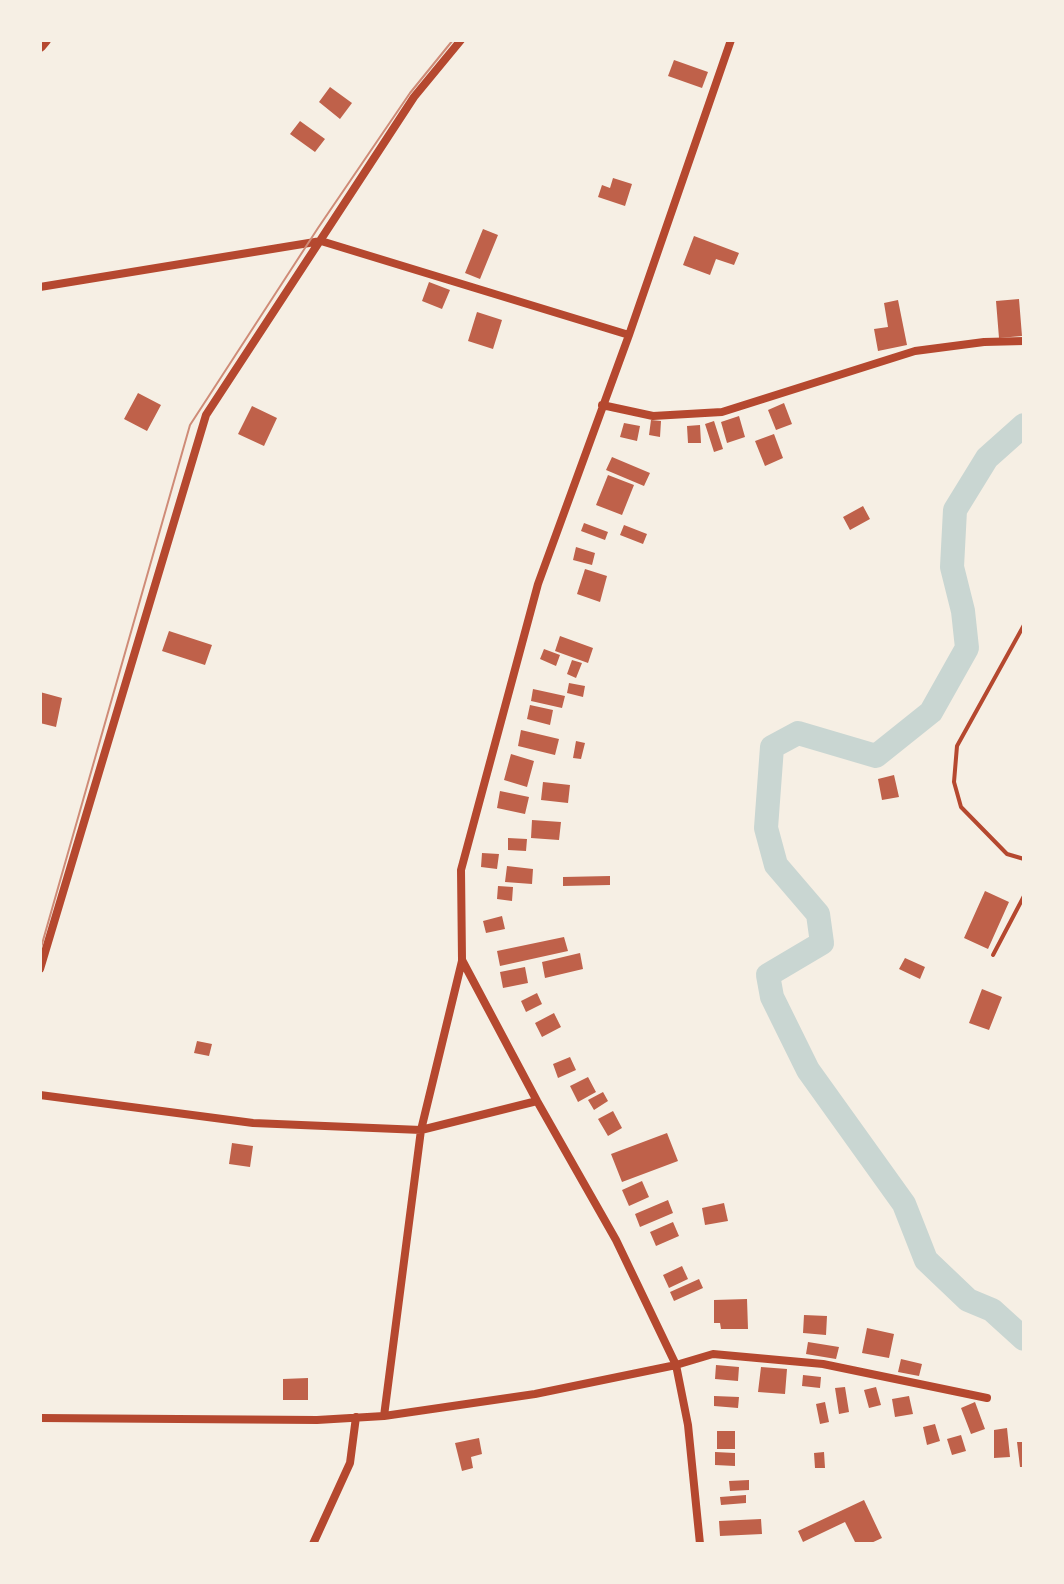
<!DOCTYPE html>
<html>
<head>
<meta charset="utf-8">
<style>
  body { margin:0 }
  #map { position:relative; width:1064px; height:1584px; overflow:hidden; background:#f6efe4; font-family:Spectral,serif }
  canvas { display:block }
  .frame { position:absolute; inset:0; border:42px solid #f6efe4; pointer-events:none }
</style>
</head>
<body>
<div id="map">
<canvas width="1064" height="1584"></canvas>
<div class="frame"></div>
</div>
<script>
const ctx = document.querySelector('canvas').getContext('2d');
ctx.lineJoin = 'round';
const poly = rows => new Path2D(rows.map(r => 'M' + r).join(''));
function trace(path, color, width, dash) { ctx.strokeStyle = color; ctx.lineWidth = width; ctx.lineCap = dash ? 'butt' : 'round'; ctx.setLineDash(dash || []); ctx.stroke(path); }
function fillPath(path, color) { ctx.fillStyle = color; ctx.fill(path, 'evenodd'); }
trace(poly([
  [1024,425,987,458,955,510,952,567,963,611,967,648,931,712,876,756,798,733,772,747,766,828,776,865,818,914,822,943,768,975,772,997,808,1070,904,1204,926,1260,968,1300,992,1310,1024,1339]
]), '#c9d6d2', 24);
fillPath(poly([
  [674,60,708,72,702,88,668,76],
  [330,87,352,103,340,119,319,102],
  [300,121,325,139,315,152,290,134],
  [613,178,632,184,625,206,598,197,602,185,610,188],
  [483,229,498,235,480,279,465,273],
  [694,236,739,253,734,265,716,259,710,275,683,265],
  [429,282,450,290,442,309,422,301],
  [1019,299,1022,336,999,338,996,301],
  [898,300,907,345,878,351,874,329,888,327,884,303],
  [477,312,502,320,493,349,468,341],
  [138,393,161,405,147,431,124,419],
  [784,403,792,424,776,430,768,410],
  [252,406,277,418,264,446,238,434],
  [739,416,745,437,727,443,721,422],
  [651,420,661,421,660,437,649,435],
  [714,421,723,449,714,452,705,424],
  [624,423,640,426,637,441,620,437],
  [700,425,701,443,688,443,687,426],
  [774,434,783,458,765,466,755,441],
  [612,457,650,473,644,486,606,470],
  [608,475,634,485,622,515,596,505],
  [863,506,870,519,850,530,843,517],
  [584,523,608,532,605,540,581,531],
  [624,525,647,534,643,544,620,535],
  [576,547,595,553,592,565,573,560],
  [585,569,607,576,600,602,577,594],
  [169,631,212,645,205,665,162,651],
  [560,636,593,648,588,663,555,651],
  [544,649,560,655,556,666,540,659],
  [572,660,582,663,576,678,567,674],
  [569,683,585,686,583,697,567,693],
  [533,689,565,696,562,708,531,701],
  [40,692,62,698,56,727,40,723],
  [530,705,553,710,550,725,527,719],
  [521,730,559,739,555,755,518,746],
  [576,741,585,743,581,759,573,758],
  [511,754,534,761,527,787,504,780],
  [894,775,899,797,882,800,878,779],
  [543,782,570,785,568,803,541,800],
  [500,791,529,797,525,814,497,808],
  [532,820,561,822,559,840,531,838],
  [508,838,527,839,526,851,508,850],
  [482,853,499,854,497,869,481,867],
  [507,866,533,869,532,884,505,882],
  [610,876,610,885,563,886,563,877],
  [498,886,513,887,512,901,497,899],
  [985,891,1009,902,988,949,964,938],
  [502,916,505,929,486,933,483,921],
  [564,937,568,951,500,966,497,951],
  [580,953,583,969,545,978,542,962],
  [905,958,925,967,920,979,899,969],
  [525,967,528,983,503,988,500,972],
  [982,989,1002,997,989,1030,969,1023],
  [537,993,542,1004,526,1012,521,1001],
  [554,1013,561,1027,542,1037,535,1023],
  [197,1041,212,1044,209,1056,194,1053],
  [570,1057,576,1070,558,1078,553,1064],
  [588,1077,596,1092,578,1102,570,1086],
  [603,1092,608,1101,594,1110,588,1100],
  [613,1111,622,1128,608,1136,598,1119],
  [667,1133,678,1161,622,1182,611,1154],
  [232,1143,253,1146,250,1167,229,1164],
  [642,1181,649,1197,629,1206,622,1190],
  [668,1200,673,1213,640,1227,635,1214],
  [724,1203,728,1221,705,1225,702,1208],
  [673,1222,679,1236,656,1246,650,1232],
  [682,1266,688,1279,669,1288,663,1275],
  [699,1279,703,1288,674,1301,670,1292],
  [747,1299,748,1329,721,1329,720,1323,714,1323,714,1300],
  [804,1315,827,1316,826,1335,803,1333],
  [867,1328,894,1334,889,1358,862,1353],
  [808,1342,839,1347,836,1359,806,1354],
  [901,1359,922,1364,919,1376,898,1372],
  [716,1365,739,1367,738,1381,715,1379],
  [761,1367,787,1369,785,1394,758,1392],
  [803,1375,821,1377,820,1388,802,1386],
  [308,1378,308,1400,283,1400,283,1379],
  [845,1387,849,1412,839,1414,835,1388],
  [876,1387,881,1405,869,1408,864,1390],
  [714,1396,739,1397,738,1408,714,1406],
  [909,1396,913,1414,895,1417,892,1399],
  [825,1402,829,1422,820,1424,816,1404],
  [975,1402,985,1429,971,1434,961,1408],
  [935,1424,940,1441,927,1445,923,1427],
  [1007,1428,1010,1457,994,1458,994,1430],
  [717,1431,735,1431,735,1449,717,1449],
  [961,1435,966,1451,952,1455,947,1439],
  [479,1438,482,1454,471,1457,473,1468,462,1471,455,1443],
  [1017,1442,1024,1442,1024,1467,1020,1467],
  [715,1452,735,1453,735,1466,715,1465],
  [824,1452,825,1468,815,1468,814,1453],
  [749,1480,749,1490,730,1491,729,1481],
  [746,1495,746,1503,721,1505,720,1497],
  [864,1500,882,1538,869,1544,856,1544,845,1522,803,1542,798,1531],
  [761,1519,762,1534,720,1536,719,1521]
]), '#bf614a');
trace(poly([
  [1024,625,957,746,954,782,961,807,1007,854,1024,859],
  [993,955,1024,896]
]), '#b5482f', 4);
trace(poly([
  [40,287,321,241,629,335],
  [602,405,653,416,722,412,915,351,984,342,1024,341],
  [40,969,206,415,414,97,461,40],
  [40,1095,253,1123,421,1130,537,1101],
  [384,1416,421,1130,462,961],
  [40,1418,317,1420,384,1416,535,1394,676,1365,713,1354,823,1364,987,1398],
  [313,1544,350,1463,356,1417],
  [700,1544,688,1425,676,1365,616,1240,537,1101,462,960,461,870,538,584,629,335,731,40]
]), '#b5482f', 8);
trace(poly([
  [40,46,45,40]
]), '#b5482f', 12);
trace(poly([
  [40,951,190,425,318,228,410,93,453,40]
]), '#cf8b77', 2);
</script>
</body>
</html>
